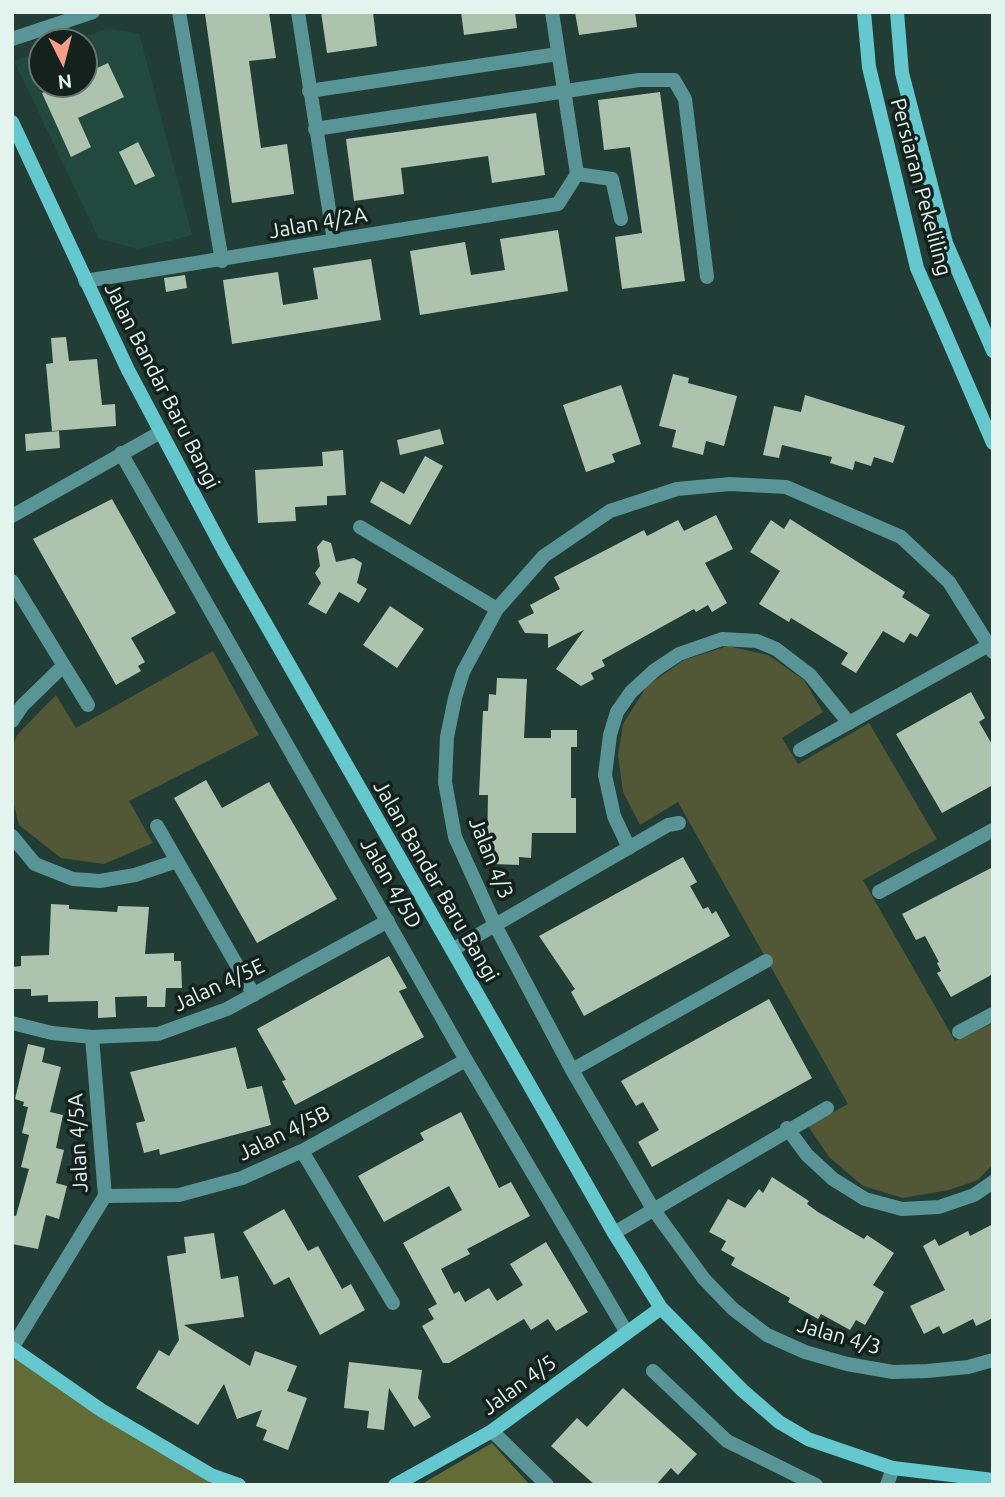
<!DOCTYPE html>
<html>
<head>
<meta charset="utf-8">
<style>
  body { margin:0 }
  #map { position:relative; width:1005px; height:1497px; overflow:hidden; background:#213d35; font-family:Ubuntu,sans-serif }
  canvas { display:block }
  .frame { position:absolute; inset:0; border:14px solid #e3f4ee; pointer-events:none }
  .north { position:absolute; left:28px; top:28px; width:70px; height:70px; box-sizing:border-box; background:#15211d; border:2px solid #677571; border-radius:50%; rotate:174deg; font-size:19px; font-weight:700; line-height:28px; text-align:center; color:#e3f4ee }
  .north::after { content:''; display:block; margin:auto; width:24px; height:32px; background:#f49e89; clip-path:polygon(50% 0,100% 100%,50% 72%,0 100%) }
</style>
</head>
<body>
<div id="map">
<canvas width="1005" height="1497"></canvas>
<div class="frame"></div>
<div class="north">N</div>
</div>
<script>
const ctx = document.querySelector('canvas').getContext('2d');
ctx.lineJoin = 'round';
function fillPath(path, color) { ctx.fillStyle = color; ctx.fill(path, 'evenodd'); }
const poly = rows => new Path2D(rows.map(r => 'M' + r).join(''));
function trace(path, color, width, dash) { ctx.strokeStyle = color; ctx.lineWidth = width; ctx.lineCap = dash ? 'butt' : 'round'; ctx.setLineDash(dash || []); ctx.stroke(path); }
function label(font, color, halo, rows, align = 'center') {
  ctx.font = font + ' Ubuntu,sans-serif'; ctx.lineWidth = 7; ctx.setLineDash([]); ctx.textBaseline = 'middle'; ctx.strokeStyle = halo; ctx.fillStyle = color; for (const [text, x, y, turn = 0] of rows) {
    ctx.save(); ctx.translate(x, y); ctx.rotate((+turn || 0) * Math.PI / 180); ctx.textAlign = isNaN(turn) ? turn : align; if (halo) ctx.strokeText(text, 0, 0); ctx.fillText(text, 0, 0); ctx.restore();
  }
}
fillPath(poly([
  [106,29,139,33,192,235,138,249,99,239,14,61,42,51,42,84,84,84,84,42,69,42]
]), '#22493e');
fillPath(poly([
  [728,646,768,655,804,680,823,712,782,738,798,764,869,723,937,839,863,880,955,1041,993,1023,993,1164,978,1180,949,1190,903,1198,863,1186,829,1157,808,1126,848,1104,678,802,640,825,623,792,618,755,623,724,647,686,684,660],
  [213,651,259,735,129,801,153,843,104,864,61,858,19,825,12,797,12,747,17,735,56,695,76,728]
]), '#525835');
fillPath(poly([
  [12,1346,223,1485,12,1485],
  [492,1443,530,1485,420,1485]
]), '#636c36');
fillPath(poly([
  [269,12,276,58,249,61,261,148,287,144,294,194,232,203,205,14],
  [321,12,373,12,377,46,327,53],
  [461,12,515,12,517,28,464,35],
  [575,12,635,12,637,27,579,35],
  [108,63,124,97,78,118,91,147,71,157,42,93,61,84,84,84,84,74],
  [660,92,685,281,622,289,615,237,642,233,630,147,604,150,598,100],
  [536,113,545,175,492,183,488,156,401,168,404,194,354,201,346,139],
  [138,142,155,176,135,185,119,152],
  [558,230,568,291,420,315,410,251,465,242,471,275,505,270,500,239],
  [371,259,381,320,232,344,223,280,278,272,283,305,318,299,313,268],
  [185,275,187,288,166,292,164,278],
  [66,337,69,361,97,359,102,405,115,404,116,426,52,431,46,364,53,363,51,338],
  [673,374,689,378,688,383,737,396,724,446,706,441,703,455,672,447,676,430,659,426],
  [621,385,641,444,612,454,615,462,586,472,563,405],
  [805,395,905,426,893,463,874,457,871,466,855,461,853,470,830,463,832,457,782,445,779,458,763,455,774,406,801,412],
  [440,429,444,444,400,455,397,440],
  [59,431,60,448,26,451,25,434],
  [343,450,346,495,327,496,327,505,295,507,296,521,258,523,255,470,323,466,322,452],
  [425,456,443,466,410,525,370,502,381,481,404,494],
  [112,499,176,613,131,638,145,662,138,666,141,671,116,685,33,539],
  [716,515,733,549,705,563,727,603,712,612,708,605,696,612,694,609,602,660,605,666,591,673,594,679,581,686,556,669,584,630,548,648,548,634,525,633,518,621,534,613,530,605,560,589,554,577,644,530,647,536,678,520,684,531],
  [790,519,905,592,902,597,930,615,917,637,910,633,904,643,883,631,856,673,841,664,848,653,791,618,789,622,759,604,780,571,750,552,771,520,784,529],
  [323,540,331,543,336,562,354,558,362,563,357,583,367,589,359,603,339,592,326,614,308,604,321,583,315,573,320,566,317,547],
  [390,606,424,629,397,668,363,645],
  [497,678,527,679,524,738,551,738,551,730,577,730,577,747,571,747,571,798,576,798,576,833,532,833,531,858,519,857,519,865,493,864,494,847,487,847,488,795,479,795,483,711,488,711,489,694,496,695],
  [971,692,985,718,979,722,993,746,993,785,942,813,896,734],
  [206,780,222,808,269,782,337,899,257,943,174,798],
  [683,857,697,882,690,886,703,909,708,907,712,914,716,911,730,936,584,1016,571,992,575,989,539,936],
  [993,867,993,974,951,997,937,973,941,971,937,963,939,962,925,936,916,940,902,914],
  [51,904,69,905,69,909,117,912,118,906,149,907,145,954,174,953,174,961,181,961,182,988,166,988,165,1007,147,1007,147,996,115,997,116,1017,98,1018,98,1001,48,1002,48,995,31,996,31,989,13,989,12,967,21,966,21,956,49,955],
  [389,956,407,988,399,991,424,1037,295,1105,282,1081,286,1080,257,1029],
  [769,999,812,1078,652,1167,638,1142,659,1130,643,1102,636,1106,621,1081],
  [28,1044,45,1048,42,1062,61,1067,50,1112,63,1115,56,1148,64,1150,56,1183,67,1186,59,1219,46,1215,38,1249,12,1244,12,1215,16,1216,29,1169,21,1167,29,1135,22,1133,28,1107,23,1106,24,1102,15,1099],
  [236,1047,247,1089,262,1086,271,1125,160,1155,159,1149,144,1153,136,1123,145,1121,130,1072],
  [461,1112,499,1188,511,1182,530,1216,467,1249,470,1254,441,1269,454,1294,459,1291,465,1302,489,1288,497,1301,523,1285,510,1264,546,1242,588,1312,556,1331,548,1319,531,1330,524,1319,449,1363,443,1363,422,1326,434,1319,428,1309,437,1304,403,1243,462,1210,449,1186,384,1222,358,1176,424,1140,420,1133],
  [772,1177,809,1201,807,1204,818,1212,864,1239,867,1235,894,1253,873,1285,884,1292,865,1325,856,1320,850,1330,821,1314,818,1319,788,1302,790,1298,731,1265,735,1258,721,1250,726,1241,709,1232,728,1199,745,1208,759,1189,763,1193],
  [284,1209,308,1251,318,1246,342,1289,351,1284,365,1310,320,1335,289,1277,274,1285,243,1232],
  [993,1224,993,1318,976,1326,973,1319,943,1334,939,1326,924,1334,910,1306,945,1290,923,1246,935,1239,939,1246,968,1231,970,1236],
  [214,1233,221,1279,238,1276,244,1317,184,1325,250,1366,255,1351,297,1366,287,1391,307,1398,288,1450,263,1440,267,1430,256,1426,262,1410,237,1419,224,1384,198,1425,136,1388,159,1350,169,1356,179,1340,167,1256,186,1253,184,1237],
  [349,1362,422,1370,418,1398,431,1417,414,1427,389,1388,384,1430,367,1428,369,1411,344,1408],
  [623,1388,697,1454,678,1475,671,1468,656,1485,595,1485,551,1446,577,1418,587,1427]
]), '#adc3ad');
trace(poly([
  [179,12,222,261],
  [298,12,334,241],
  [12,39,93,12],
  [309,91,558,54],
  [315,129,639,80,674,80,685,99,707,277],
  [577,174,612,179,621,219],
  [85,281,558,204,577,174,552,12],
  [121,453,466,1060,627,1333],
  [12,516,159,433],
  [360,527,497,609],
  [12,581,88,705],
  [993,652,949,582,901,537,786,487,730,484,677,489,610,511,544,556,497,609,463,672,455,698,447,737,445,782,455,837,495,925,572,1070,653,1209,704,1279,733,1309,767,1335,805,1352,847,1364,893,1372,927,1371,968,1367,993,1360],
  [12,721,22,706,63,666],
  [800,750,989,645],
  [157,826,254,995],
  [12,836,35,864,73,879,100,881,135,875,177,861],
  [629,848,614,816,605,775,610,735,617,712,631,692,655,670,679,654,722,639,757,641,776,649,810,675,849,723],
  [879,892,993,830],
  [452,950,668,825,679,823],
  [12,1023,52,1033,92,1037,158,1034,227,1009,388,921],
  [959,1032,993,1014],
  [572,1070,766,961],
  [787,1128,807,1155,833,1179,865,1199,902,1209,939,1207,974,1195,993,1182],
  [302,1151,393,1303],
  [105,1196,179,1195,242,1178,302,1151,466,1060],
  [614,1233,827,1108],
  [12,1348,105,1196,92,1037],
  [653,1371,727,1441,816,1485],
  [492,1431,547,1485],
  [887,1485,893,1468]
]), '#599497', 14);
trace(poly([
  [864,12,869,67,917,268,993,443],
  [897,12,902,73,946,243,993,351],
  [12,122,128,370,224,551,614,1233,661,1308,742,1390,779,1422,808,1439,893,1468,993,1480],
  [12,1348,101,1410,211,1475,239,1485],
  [395,1485,492,1431,661,1308]
]), '#64c8ce', 14);
label('21px', '#e3f4ee', '#15211d', [
  ["Persiaran Pekeliling",921,187,75],
  ["Jalan 4/2A",318,223,-10],
  ["Jalan Bandar Baru Bangi",162,386,63],
  ["Jalan 4/3",491,858,68],
  ["Jalan Bandar Baru Bangi",436,881,60],
  ["Jalan 4/5D",391,883,60],
  ["Jalan 4/5E",219,985,-25],
  ["Jalan 4/5B",284,1133,-26],
  ["Jalan 4/5A",78,1143,-93],
  ["Jalan 4/3",839,1336,16],
  ["Jalan 4/5",519,1385,-36]
]);
</script>
</body>
</html>
